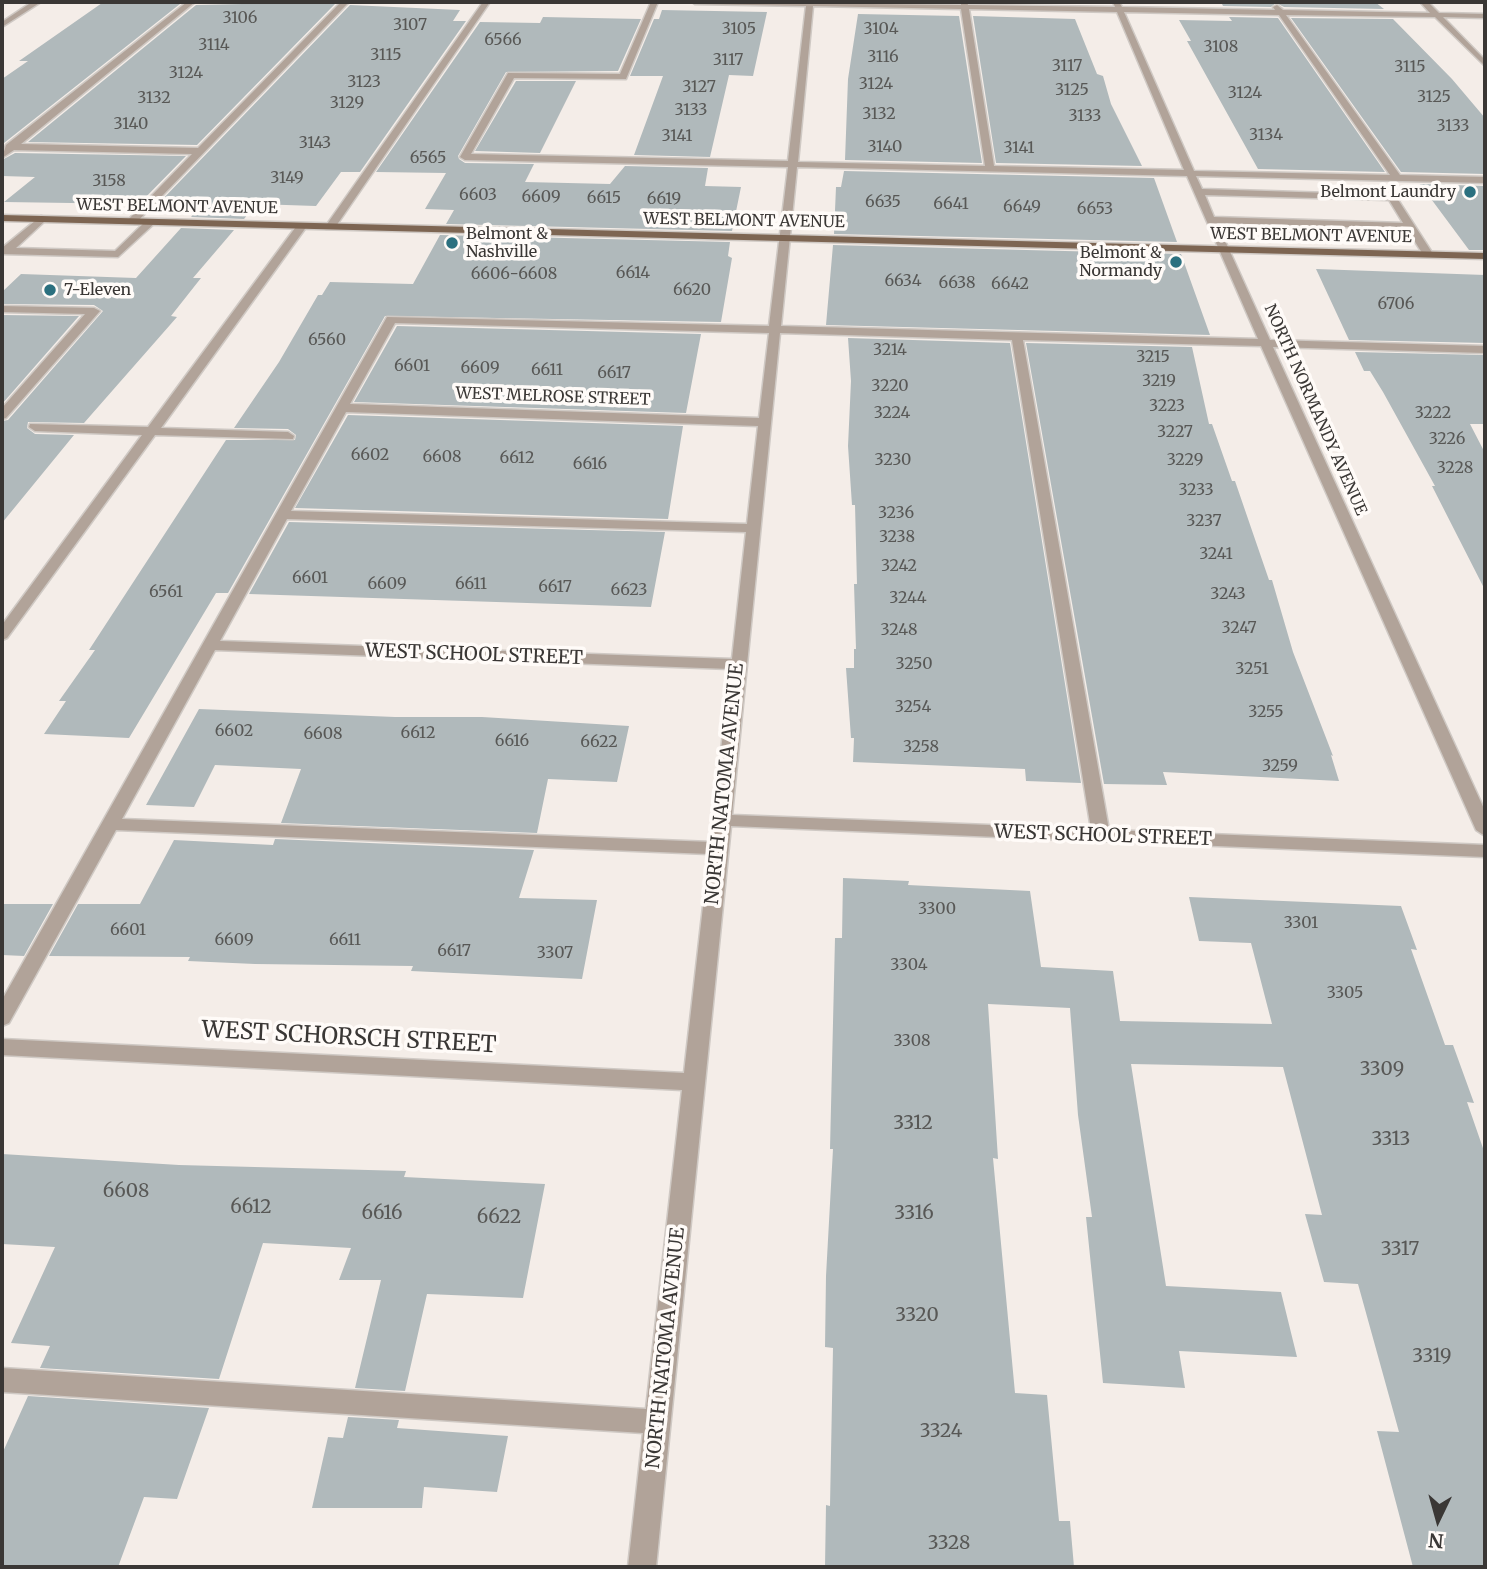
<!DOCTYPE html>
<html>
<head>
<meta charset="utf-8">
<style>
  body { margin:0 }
  #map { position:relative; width:1487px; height:1569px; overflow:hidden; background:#f4ede8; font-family:Merriweather,serif }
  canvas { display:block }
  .frame { position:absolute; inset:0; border:4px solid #3a3735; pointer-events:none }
  .north { position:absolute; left:1403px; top:1485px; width:70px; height:70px; -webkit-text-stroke:5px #fffbf8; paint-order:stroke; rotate:185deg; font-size:19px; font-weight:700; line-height:28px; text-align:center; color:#3a3735 }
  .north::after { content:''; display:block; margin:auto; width:24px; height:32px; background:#3a3735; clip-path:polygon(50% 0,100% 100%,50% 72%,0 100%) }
</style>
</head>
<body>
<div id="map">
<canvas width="1487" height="1569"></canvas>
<div class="frame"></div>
<div class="north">N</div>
</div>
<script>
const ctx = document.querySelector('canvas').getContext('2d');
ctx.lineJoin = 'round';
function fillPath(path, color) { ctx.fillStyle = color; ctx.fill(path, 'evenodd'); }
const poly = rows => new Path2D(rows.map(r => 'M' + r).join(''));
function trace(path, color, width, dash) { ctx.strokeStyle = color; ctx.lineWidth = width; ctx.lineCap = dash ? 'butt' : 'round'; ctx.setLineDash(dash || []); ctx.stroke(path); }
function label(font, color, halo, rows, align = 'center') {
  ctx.font = font + ' Merriweather,serif'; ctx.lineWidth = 7; ctx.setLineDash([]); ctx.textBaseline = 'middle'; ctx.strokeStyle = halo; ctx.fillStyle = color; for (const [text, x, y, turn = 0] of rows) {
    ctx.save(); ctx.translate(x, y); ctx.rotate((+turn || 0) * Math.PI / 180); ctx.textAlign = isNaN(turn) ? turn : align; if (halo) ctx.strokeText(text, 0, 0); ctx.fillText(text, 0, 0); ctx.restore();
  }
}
fillPath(poly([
  [114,2,180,4,4,143,2,150,2,79,28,61,19,61,102,3],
  [1221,2,1375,2,1384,9,1284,7,1276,3,1271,7,1223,6],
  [242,4,335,4,197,145,28,142,196,5],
  [350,5,460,10,453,21,466,21,360,172,341,172,316,206,256,204,244,219,191,217,201,206,157,205],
  [662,10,767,12,753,76,729,75,710,157,634,155,663,76,630,76,654,19,659,19],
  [858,14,959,16,982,163,845,160,848,79],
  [973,16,1075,19,1097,74,1103,76,1111,104,1142,166,996,163],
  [543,17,641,19,618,71,506,72,458,156,459,159,465,163,534,164,525,182,610,184,625,166,708,168,705,186,741,187,732,231,446,224,454,210,425,209,446,173,376,172,480,22,540,23],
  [1229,17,1278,18,1385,172,1258,169,1187,41,1191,41,1179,20,1232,21],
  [1291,18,1393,19,1452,79,1485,118,1485,174,1401,172],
  [516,81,576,81,540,153,475,151],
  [15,153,186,156,139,204,4,202,35,177,2,176,2,160],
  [844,171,1154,178,1177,242,834,234,836,187,841,187],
  [1420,184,1485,186,1485,250,1469,250],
  [181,228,234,230,193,278,201,278,171,316,177,317,84,423,28,422,27,428,35,434,74,435,2,523,2,421,8,420,103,311,94,305,2,304,2,292,21,274,136,278],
  [440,235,730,242,728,256,732,258,721,322,385,316,228,593,216,593,129,738,44,734,66,701,59,701,95,650,89,650,226,440,295,440,296,435,288,429,234,428,279,362,318,295,322,295,330,282,413,284],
  [833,245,1181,254,1210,335,826,325],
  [1316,269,1485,275,1485,343,1349,340],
  [2,315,79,316,2,404],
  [397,326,701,334,686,413,354,402],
  [848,338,1010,343,1081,783,1026,781,1025,769,853,762,854,738,851,738,846,668,854,668,854,649,856,649,854,584,857,584,855,505,852,505,848,446,851,381],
  [1026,343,1192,347,1209,424,1212,424,1232,481,1235,481,1269,580,1272,580,1293,652,1333,756,1331,755,1339,781,1163,772,1167,785,1104,784],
  [1355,352,1485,355,1485,424,1470,424,1485,453,1485,590,1432,486,1435,486,1383,392,1370,371,1364,371],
  [348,415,683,426,668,519,295,508],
  [289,522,665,532,651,607,249,594],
  [199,709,395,717,482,717,629,726,617,782,548,779,537,833,281,823,301,769,215,765,194,807,146,805],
  [275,839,534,850,519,898,597,900,582,979,411,971,413,966,255,964,188,961,190,957,49,956,78,904,140,904,174,840,273,845],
  [843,878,909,881,908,885,1030,891,1041,967,1113,971,1120,1021,1272,1024,1251,943,1199,941,1189,897,1401,906,1417,950,1411,949,1445,1045,1453,1045,1474,1103,1467,1102,1485,1154,1485,1567,1413,1567,1377,1431,1399,1432,1358,1284,1324,1282,1305,1214,1322,1215,1283,1067,1131,1064,1166,1286,1281,1292,1297,1357,1179,1351,1185,1388,1103,1383,1086,1217,1092,1217,1078,1115,1070,1008,988,1004,998,1159,993,1158,1015,1393,1047,1395,1059,1521,1070,1521,1074,1567,825,1567,826,1505,830,1506,833,1348,825,1347,826,1276,833,1149,830,1149,835,938,842,938],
  [2,904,53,904,24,956,2,955],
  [2,1154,179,1165,406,1171,404,1177,545,1184,523,1298,427,1294,405,1391,355,1388,381,1280,339,1280,351,1248,263,1243,219,1379,40,1368,50,1346,11,1343,55,1247,2,1244],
  [28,1396,209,1408,177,1499,144,1497,118,1567,2,1567,2,1454],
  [348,1417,399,1420,397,1428,508,1436,497,1492,424,1487,422,1508,312,1508,328,1437,343,1438]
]), '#b0b9bb');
const minor = poly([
  [32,2,41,2,2,27,2,22,32,2],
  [187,2,195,2,21,144,198,148,341,2,349,2,135,224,126,222,192,154,14,150,2,158,6,145,187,2],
  [483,2,490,2,334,229,326,229,325,227,483,2],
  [651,2,658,2,626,79,514,78,471,154,788,161,806,6,695,4,692,2,961,5,961,2,967,2,968,5,1115,7,1113,2,1119,2,1122,7,1275,10,1273,7,1277,5,1283,10,1430,13,1420,2,1428,2,1439,13,1485,14,1485,18,1443,17,1485,60,1485,66,1435,17,1286,15,1400,175,1485,177,1485,183,1196,176,1202,189,1395,195,1433,254,1424,256,1407,229,1217,223,1270,340,1485,346,1485,353,1273,347,1485,811,1485,836,1476,830,1261,346,1023,340,1109,830,1485,845,1485,857,731,826,656,1567,628,1567,643,1433,2,1392,2,1368,646,1409,682,1090,2,1055,2,1039,684,1073,709,854,116,830,9,1023,2,1026,2,1000,387,317,769,326,788,167,465,160,460,157,508,73,620,74,651,2],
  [813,6,961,9,985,166,798,162,813,6],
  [969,9,1117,12,1184,170,994,166,969,9],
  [1124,12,1279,15,1390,175,1194,171,1124,12],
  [797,167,1187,176,1258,339,781,326,797,167],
  [1205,195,1389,200,1403,223,1214,217,1205,195],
  [395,323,769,333,759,418,350,404,395,323],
  [780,333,1012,340,1091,829,732,815,780,333],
  [346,412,758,426,747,524,291,511,346,412],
  [287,519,746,532,732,659,220,641,287,519],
  [215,650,730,669,711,842,122,819,215,650],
  [41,216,45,217,45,221,16,248,115,251,147,220,156,222,118,257,2,254,2,248,41,216],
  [298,224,307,226,161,428,288,432,294,436,293,439,155,435,7,638,2,640,2,625,142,435,35,431,29,427,30,424,148,427,298,224],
  [2,306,94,308,100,311,6,418,2,419,2,408,85,314,2,312,2,306]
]);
const major = poly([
  [2,215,1485,253,1485,259,2,221,2,215]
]);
trace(minor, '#cfc9c4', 3);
trace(major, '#cfc9c4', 3);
fillPath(minor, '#b1a399');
fillPath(major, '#7d6552');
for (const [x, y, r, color] of [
  [1470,192,7,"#2b707f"],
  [452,243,7,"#2b707f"],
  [1176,262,7,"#2b707f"],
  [50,290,7,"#2b707f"]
]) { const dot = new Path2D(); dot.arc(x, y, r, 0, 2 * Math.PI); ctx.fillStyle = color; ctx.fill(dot); trace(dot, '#fffbf8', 2.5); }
label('16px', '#585856', null, [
  ["3106",240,18],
  ["3107",410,25],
  ["3105",739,29],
  ["3104",881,29],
  ["6566",503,40],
  ["3114",214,45],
  ["3108",1221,47],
  ["3115",386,55],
  ["3116",883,57],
  ["3117",728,60],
  ["3117",1067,66],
  ["3115",1410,67],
  ["3124",186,73],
  ["3123",364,82],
  ["3124",876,84],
  ["3127",699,87],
  ["3125",1072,90],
  ["3124",1245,93],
  ["3125",1434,97],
  ["3132",154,98],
  ["3129",347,103],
  ["3133",691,110],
  ["3132",879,114],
  ["3133",1085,116],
  ["3140",131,124],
  ["3133",1453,126],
  ["3134",1266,135],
  ["3141",677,136],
  ["3143",315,143],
  ["3140",885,147],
  ["3141",1019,148],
  ["6565",428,158],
  ["3149",287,178],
  ["3158",109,181],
  ["6603",478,195],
  ["6609",541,197],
  ["6615",604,198],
  ["6619",664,199],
  ["6635",883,202],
  ["6641",951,204],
  ["6649",1022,207],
  ["6653",1095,209],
  ["6614",633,273],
  ["6606-6608",514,274],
  ["6634",903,281],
  ["6638",957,283],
  ["6642",1010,284],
  ["6620",692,290],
  ["6706",1396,304],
  ["6560",327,340],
  ["3214",890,350],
  ["3215",1153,357],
  ["6601",412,366],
  ["6609",480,368],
  ["6611",547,370],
  ["6617",614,373],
  ["3219",1159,381],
  ["3220",890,386],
  ["3223",1167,406],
  ["3224",892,413],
  ["3222",1433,413],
  ["3227",1175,432],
  ["3226",1447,439],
  ["6602",370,455],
  ["6608",442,457],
  ["6612",517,458],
  ["3230",893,460],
  ["3229",1185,460],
  ["6616",590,464],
  ["3228",1455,468],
  ["3233",1196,490],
  ["3236",896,513],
  ["3237",1204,521],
  ["3238",897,537],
  ["3241",1216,554],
  ["3242",899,566],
  ["6601",310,578],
  ["6609",387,584],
  ["6611",471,584],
  ["6617",555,587],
  ["6623",629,590],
  ["6561",166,592],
  ["3243",1228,594],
  ["3244",908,598],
  ["3247",1239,628],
  ["3248",899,630],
  ["3250",914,664],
  ["3251",1252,669],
  ["3254",913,707],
  ["3255",1266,712],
  ["6602",234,731],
  ["6612",418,733],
  ["6608",323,734],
  ["6616",512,741],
  ["6622",599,742],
  ["3258",921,747],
  ["3259",1280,766],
  ["3300",937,909],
  ["3301",1301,923],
  ["6601",128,930],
  ["6609",234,940],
  ["6611",345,940],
  ["6617",454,951],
  ["3307",555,953],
  ["3304",909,965],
  ["3305",1345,993],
  ["3308",912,1041]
]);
label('16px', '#3a3735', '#fffbf8', [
  ["Belmont Laundry",1456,192],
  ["Belmont &",466,234,"left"],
  ["Nashville",466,252,"left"],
  ["Belmont &",1162,253],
  ["Normandy",1162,271],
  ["7-Eleven",64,290,"left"]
], 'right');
label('16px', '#3a3735', '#fffbf8', [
  ["WEST BELMONT AVENUE",177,207,1],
  ["WEST BELMONT AVENUE",744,221,1],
  ["WEST BELMONT AVENUE",1311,236,1],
  ["WEST MELROSE STREET",553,397,2],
  ["NORTH NORMANDY AVENUE",1315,410,66]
]);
label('19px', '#3a3735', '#fffbf8', [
  ["WEST SCHOOL STREET",474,655,2],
  ["NORTH NATOMA AVENUE",725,784,-84],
  ["WEST SCHOOL STREET",1103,836,2],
  ["NORTH NATOMA AVENUE",666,1348,-84]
]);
label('19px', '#585856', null, [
  ["3309",1382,1070],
  ["3312",913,1124],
  ["3313",1391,1140],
  ["6608",126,1192],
  ["6612",251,1208],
  ["6616",382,1214],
  ["3316",914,1214],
  ["6622",499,1218],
  ["3317",1400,1250],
  ["3320",917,1316],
  ["3319",1432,1357],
  ["3324",941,1432],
  ["3328",949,1544]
]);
label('23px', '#3a3735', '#fffbf8', [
  ["WEST SCHORSCH STREET",349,1038,3]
]);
</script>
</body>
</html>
